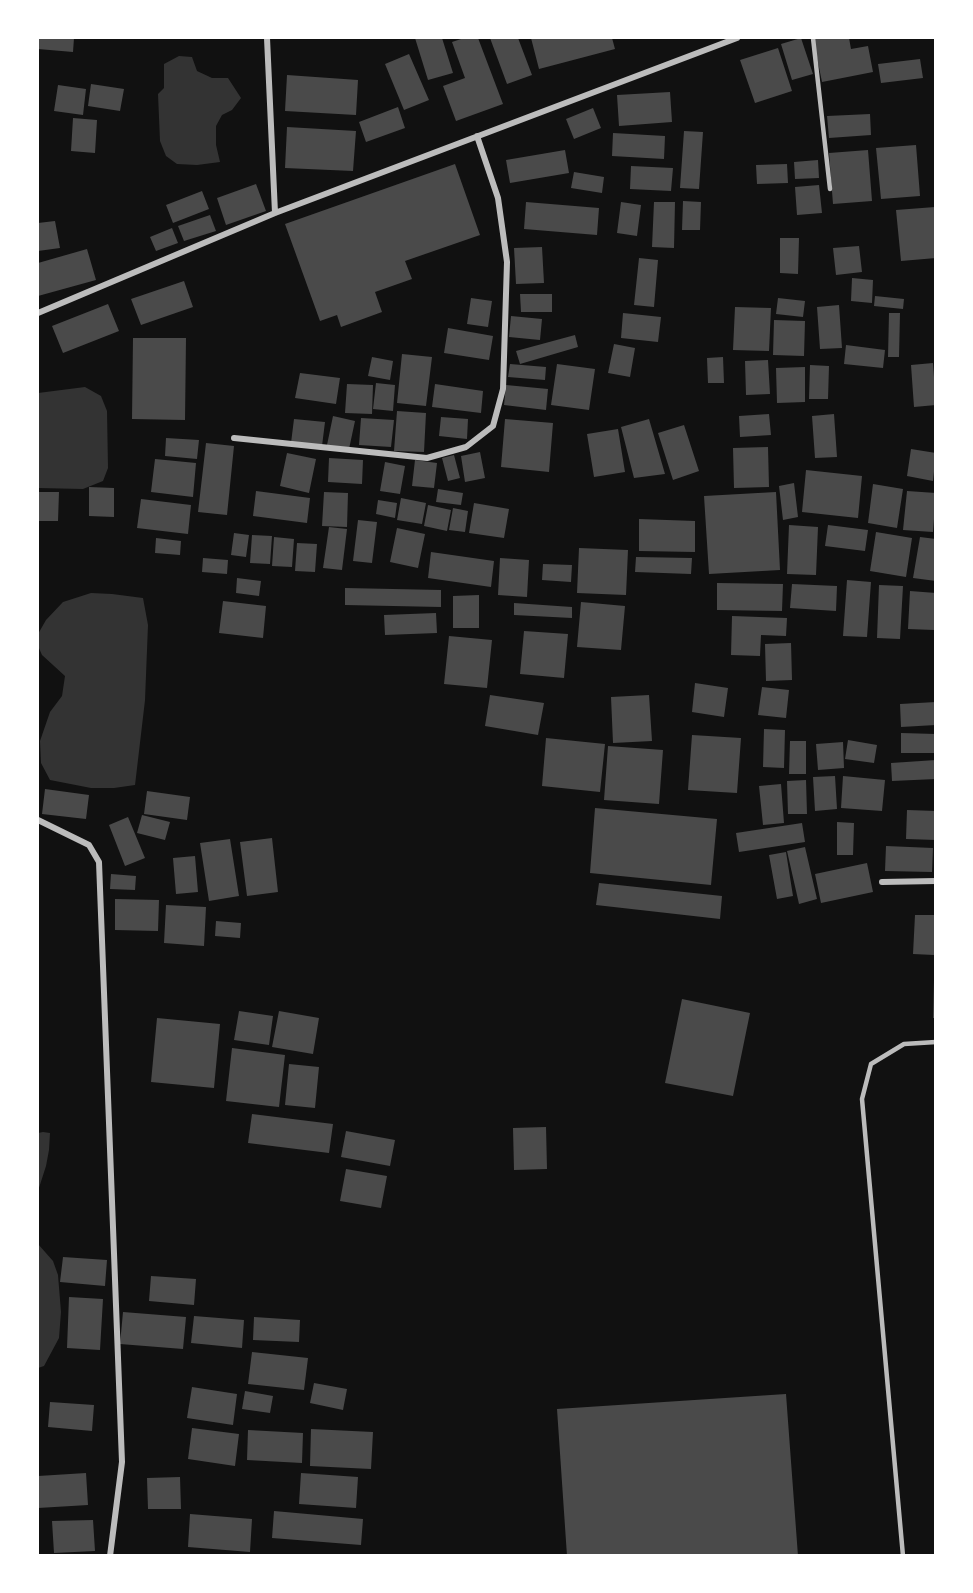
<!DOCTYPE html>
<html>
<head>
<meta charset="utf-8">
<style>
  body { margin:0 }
  #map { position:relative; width:973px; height:1593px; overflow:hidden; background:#111; font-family:"IBM Plex Sans",sans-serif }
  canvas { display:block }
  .frame { position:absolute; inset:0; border:39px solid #fff; pointer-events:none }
</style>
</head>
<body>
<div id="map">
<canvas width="973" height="1593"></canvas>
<div class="frame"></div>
</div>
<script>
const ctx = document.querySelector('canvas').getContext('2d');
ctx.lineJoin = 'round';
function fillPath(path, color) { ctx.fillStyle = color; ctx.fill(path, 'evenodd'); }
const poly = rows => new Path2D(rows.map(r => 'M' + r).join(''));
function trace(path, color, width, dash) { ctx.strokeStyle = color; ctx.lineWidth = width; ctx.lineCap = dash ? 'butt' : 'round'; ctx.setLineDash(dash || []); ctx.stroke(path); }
fillPath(poly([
  [179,56,192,57,197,71,212,78,228,78,241,98,232,110,222,115,216,126,216,145,220,162,197,165,177,164,166,156,160,141,158,94,164,88,164,64],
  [85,387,101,396,107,411,108,468,103,481,83,489,38,488,38,393],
  [91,593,112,594,143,598,148,625,145,700,135,785,114,788,91,788,50,780,41,763,40,741,50,712,62,696,65,676,42,655,38,646,38,634,46,620,63,602],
  [43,1132,50,1133,49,1150,46,1166,38,1191,38,1133],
  [38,1244,53,1261,58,1275,61,1312,59,1338,44,1366,38,1368]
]), '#333');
fillPath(poly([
  [38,38,74,38,73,52,38,49],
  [415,38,442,38,453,73,428,80],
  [464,38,478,38,503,104,456,121,443,86,465,78,452,42],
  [490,38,518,38,532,75,507,84],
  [531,38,612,38,615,49,539,69],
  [801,38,813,74,792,80,781,44],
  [813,38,849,38,851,49,868,46,873,72,822,82],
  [778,48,792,91,755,103,740,60],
  [409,54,429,100,404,110,385,64],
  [920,59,923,78,881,83,878,64],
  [287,75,358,80,356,115,285,111],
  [91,84,124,89,120,111,88,106],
  [58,85,86,89,83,115,54,111],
  [670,92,672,122,619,126,617,95],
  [398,107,405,128,366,142,359,122],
  [593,108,601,128,574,139,566,119],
  [870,114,871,135,829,138,827,116],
  [73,118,97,120,95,153,71,151],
  [287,127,356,131,353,171,285,168],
  [684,131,703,132,699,189,680,188],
  [613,133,665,136,664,159,612,156],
  [916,145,920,196,881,199,876,148],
  [565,150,569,173,510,183,506,160],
  [868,150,872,201,833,204,829,153],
  [818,160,819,178,795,179,794,162],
  [455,164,480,235,405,261,412,279,375,292,382,312,341,327,337,315,320,321,285,224],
  [787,164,788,183,757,184,756,165],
  [631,166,673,168,671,191,630,189],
  [574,172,604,177,602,193,571,188],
  [256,184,266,211,226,225,217,198],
  [819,185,822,213,797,215,795,187],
  [202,191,209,209,173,223,166,205],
  [683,201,701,202,700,230,682,230],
  [526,202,599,208,597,235,524,229],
  [621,202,641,205,637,236,617,233],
  [654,202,675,202,674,248,652,247],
  [935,207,936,258,901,261,896,210],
  [210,215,216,231,184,241,178,226],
  [55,221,60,248,38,251,38,223],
  [172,228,178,243,156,251,150,237],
  [780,238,799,238,798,274,780,273],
  [859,246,862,272,836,275,833,248],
  [542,247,544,283,516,284,514,248],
  [87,249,96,280,38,296,38,263],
  [639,258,658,260,654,307,634,305],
  [852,278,873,280,872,303,851,301],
  [184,281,193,307,141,325,131,299],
  [520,294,552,294,552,312,521,312],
  [875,296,904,299,903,309,874,306],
  [471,298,492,301,488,327,467,324],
  [778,298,805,301,803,317,776,314],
  [108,304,119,331,63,353,52,326],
  [839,305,842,348,820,349,817,307],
  [735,307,771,308,769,351,733,350],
  [623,313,661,317,658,342,621,338],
  [889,313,900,313,899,357,888,357],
  [511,316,542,319,540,340,509,337],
  [774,320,805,321,804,356,773,355],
  [448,328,493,336,489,360,444,353],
  [575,335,578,347,520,364,516,351],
  [133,338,186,338,185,420,132,419],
  [614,344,635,348,630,377,608,373],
  [846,345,885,350,883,368,844,364],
  [402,354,432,357,426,406,397,403],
  [372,357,393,361,390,380,368,376],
  [723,357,724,383,708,383,707,358],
  [768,360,770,394,746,395,745,361],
  [933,363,936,405,914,407,911,365],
  [510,364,546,367,545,380,508,377],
  [557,364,595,369,589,410,551,405],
  [810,365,829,366,828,399,809,399],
  [805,367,805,402,777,403,776,368],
  [300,373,340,378,336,404,295,398],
  [376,383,395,385,393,411,373,409],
  [347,384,373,385,372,414,345,413],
  [435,384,483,391,481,413,432,407],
  [506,385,548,389,546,410,504,405],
  [397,411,426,413,424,452,394,451],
  [769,414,771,435,740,437,739,416],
  [834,414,837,457,815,458,812,416],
  [333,416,355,421,349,449,327,445],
  [441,417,468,419,467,439,439,436],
  [361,418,394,420,391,447,359,445],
  [294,419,325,422,322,446,291,443],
  [505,419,553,423,549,472,501,467],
  [649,419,665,474,634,478,621,427],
  [684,425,699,471,673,480,658,433],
  [618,429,625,472,594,477,587,434],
  [166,438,199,440,197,459,165,456],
  [206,443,234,446,227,515,198,512],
  [768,447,769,487,734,488,733,448],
  [911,449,936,453,933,481,907,476],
  [480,452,485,478,465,482,461,456],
  [287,453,316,459,309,493,280,486],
  [454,455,460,478,448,481,442,458],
  [329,458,363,460,362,484,328,482],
  [155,459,196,463,193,497,151,492],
  [415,460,437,463,434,488,412,486],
  [385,462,405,466,400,494,380,491],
  [806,470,862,476,858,518,802,512],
  [794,483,798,517,783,520,779,486],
  [873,484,903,489,897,528,868,523],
  [89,487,114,488,114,517,89,516],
  [438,489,463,493,461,505,436,502],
  [256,491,310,498,307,523,253,516],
  [907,491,936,493,933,532,903,530],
  [38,492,59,492,58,521,38,521],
  [324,492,348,493,347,527,322,526],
  [776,492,780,570,709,574,704,496],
  [401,498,426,503,422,524,397,520],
  [141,499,191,505,188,534,137,528],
  [378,500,397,503,395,518,376,514],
  [474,503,509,509,504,538,469,533],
  [428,505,451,510,447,531,424,526],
  [453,508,468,511,465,532,449,530],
  [639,519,695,521,695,552,639,551],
  [358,520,377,522,372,563,353,561],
  [789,525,818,527,816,575,787,574],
  [828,525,868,530,865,551,825,546],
  [329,527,347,529,342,570,323,568],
  [397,528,425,534,418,568,390,562],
  [876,532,912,538,906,577,870,571],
  [234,533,249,535,246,557,231,555],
  [252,535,272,536,270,564,250,563],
  [274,537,294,539,292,567,272,566],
  [920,537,936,539,936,581,913,578],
  [156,538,181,541,180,555,155,553],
  [297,543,317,544,315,572,295,571],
  [579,548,628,550,626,595,577,593],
  [431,552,494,561,491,587,428,578],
  [636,557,692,558,691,574,635,572],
  [203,558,228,560,227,574,202,572],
  [500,558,529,560,527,597,498,595],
  [543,564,572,565,571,582,542,580],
  [237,578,261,581,259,596,236,593],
  [847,580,871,582,867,637,843,636],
  [717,583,783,584,782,611,717,610],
  [792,584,837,586,836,611,790,608],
  [879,585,903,586,900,639,877,638],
  [345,588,441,590,441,607,345,605],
  [910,591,936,593,934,630,908,629],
  [479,595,479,628,453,628,453,596],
  [223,601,266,606,263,638,219,633],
  [581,602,625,606,621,650,577,647],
  [514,603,572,607,572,618,514,615],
  [436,613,437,633,385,635,384,615],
  [732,616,787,618,786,636,761,635,760,656,731,655],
  [524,631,568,634,564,678,520,674],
  [449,636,492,640,487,688,444,684],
  [791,643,792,680,766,681,765,644],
  [695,683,728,688,724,717,692,712],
  [762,687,789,690,786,718,758,715],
  [490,695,544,703,538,735,485,726],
  [649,695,652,741,613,743,611,697],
  [936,702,936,725,901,727,900,704],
  [764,729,785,730,784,768,763,767],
  [901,733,936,734,936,753,901,753],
  [692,735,741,738,737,793,688,790],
  [546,738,605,744,600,792,542,786],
  [848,740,877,745,874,763,845,759],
  [790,741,806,741,806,774,789,774],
  [843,742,844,768,818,770,816,744],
  [608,746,663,750,659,804,604,800],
  [936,760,936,779,892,781,891,763],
  [835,776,837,809,815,811,813,777],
  [843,776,885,780,882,811,841,808],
  [806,780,807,814,788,814,787,781],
  [781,784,784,823,763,825,759,786],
  [45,789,89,795,86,819,42,814],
  [147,791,190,797,187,820,144,814],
  [595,808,717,819,711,885,590,873],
  [907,810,936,811,936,840,906,839],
  [142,815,170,822,165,840,137,833],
  [128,817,145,858,125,866,109,825],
  [837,822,854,823,853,855,837,855],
  [802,823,805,842,739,852,736,833],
  [272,838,278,892,247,896,240,842],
  [230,839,239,896,209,901,200,843],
  [886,846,933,848,932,872,885,871],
  [805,847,817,899,799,904,787,851],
  [786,852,793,896,777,899,769,855],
  [195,856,198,892,176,894,173,858],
  [867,863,873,892,821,903,815,874],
  [111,874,136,876,135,890,110,889],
  [599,883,722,896,720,919,596,905],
  [115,899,159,900,158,931,115,930],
  [166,905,206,907,204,946,164,943],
  [915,915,936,915,934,955,913,954],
  [216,921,241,923,240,938,215,936],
  [934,980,936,980,936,1018,933,1018],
  [682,999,750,1013,733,1096,665,1083],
  [239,1011,273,1016,269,1045,234,1040],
  [279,1011,319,1018,313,1054,272,1047],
  [157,1018,220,1024,214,1088,151,1082],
  [232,1048,285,1055,279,1107,226,1101],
  [289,1064,319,1067,315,1108,285,1105],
  [252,1114,333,1124,329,1153,248,1143],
  [546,1127,547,1169,514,1170,513,1128],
  [346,1131,395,1140,390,1166,341,1157],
  [346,1169,387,1176,381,1208,340,1201],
  [63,1257,107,1260,105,1286,60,1282],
  [151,1276,196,1279,194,1305,149,1301],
  [69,1297,103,1299,100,1350,67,1348],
  [123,1312,186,1317,183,1349,120,1344],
  [194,1316,244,1320,242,1348,191,1343],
  [254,1317,300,1320,299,1342,253,1340],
  [252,1352,308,1358,304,1390,248,1384],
  [314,1383,347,1389,343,1410,310,1403],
  [192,1387,237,1394,233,1425,187,1418],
  [245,1391,273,1396,270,1413,242,1409],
  [786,1394,798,1556,567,1556,557,1409],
  [50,1402,94,1405,92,1431,48,1427],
  [192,1428,239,1434,235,1466,188,1459],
  [311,1429,373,1432,371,1469,310,1466],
  [248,1430,303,1433,302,1463,247,1460],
  [86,1473,88,1505,38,1508,38,1476],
  [301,1473,358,1477,356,1508,299,1504],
  [180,1477,181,1509,148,1509,147,1478],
  [274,1511,363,1519,361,1545,272,1538],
  [190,1514,252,1519,250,1552,188,1547],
  [93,1520,95,1551,54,1553,52,1521]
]), '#4a4a4a');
trace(poly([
  [813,38,830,189],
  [903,1556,862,1099,871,1064,904,1044,936,1042]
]), '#bcbcbc', 4.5);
trace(poly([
  [267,38,275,213],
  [38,313,275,213,737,38],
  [234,438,427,458,466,447,493,426,503,389,507,262,498,198,477,136],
  [38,820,89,845,99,862,122,1462,110,1556],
  [882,882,936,881]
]), '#bcbcbc', 6);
</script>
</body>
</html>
